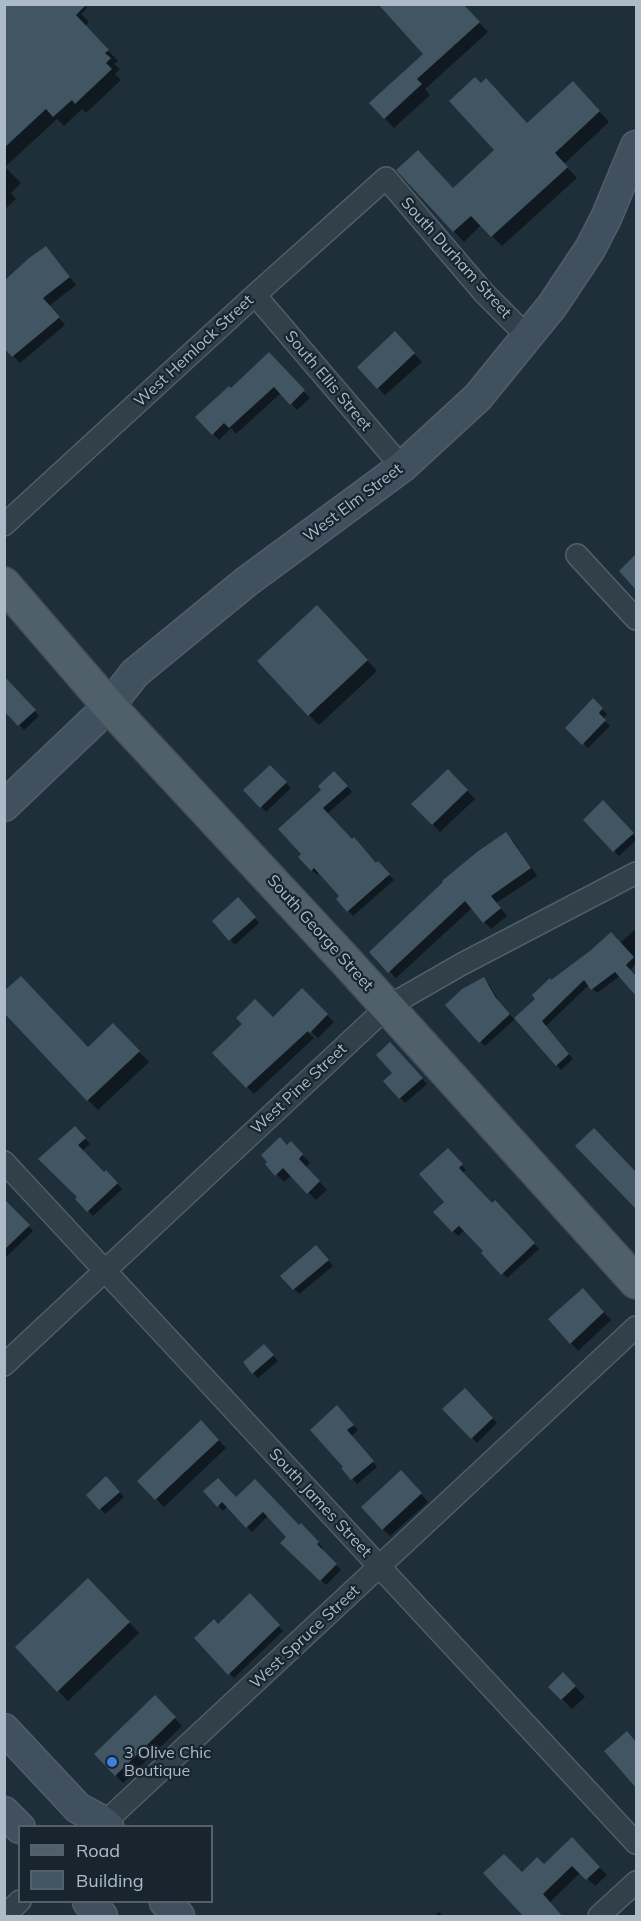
<!DOCTYPE html>
<html>
<head>
<meta charset="utf-8">
<style>
  body { margin:0 }
  #map { position:relative; width:641px; height:1921px; overflow:hidden; background:#1e2f3a; font-family:Mulish,sans-serif }
  canvas { display:block }
  .frame { position:absolute; inset:0; border:6px solid #acbbc7; pointer-events:none }
  .legend { position:absolute; left:18px; top:1825px; width:195px; height:78px; box-sizing:border-box; background:#18252f; border:2px solid #53616c; margin:0; padding:8px 10px; list-style:none; font-size:18px; color:#acbbc7 }
  .legend li { display:flex; align-items:center; gap:12px; height:30px }
  .legend b { width:30px; border:2px solid #53616c }
</style>
</head>
<body>
<div id="map">
<canvas width="641" height="1921"></canvas>
<div class="frame"></div>
<ul class="legend">
<li><b style="height:8px;background:#50606b"></b>Road</li>
<li><b style="height:16px;background:#415562"></b>Building</li>
</ul>
</div>
<script>
const ctx = document.querySelector('canvas').getContext('2d');
ctx.lineJoin = 'round';
function fillPath(path, color) { ctx.fillStyle = color; ctx.fill(path, 'evenodd'); }
const poly = rows => new Path2D(rows.map(r => 'M' + r).join(''));
function trace(path, color, width, dash) { ctx.strokeStyle = color; ctx.lineWidth = width; ctx.lineCap = dash ? 'butt' : 'round'; ctx.setLineDash(dash || []); ctx.stroke(path); }
function label(font, color, halo, rows, align = 'center') {
  ctx.font = font + ' Mulish,sans-serif'; ctx.lineWidth = 4.5; ctx.setLineDash([]); ctx.textBaseline = 'middle'; ctx.strokeStyle = halo; ctx.fillStyle = color; for (const [text, x, y, turn = 0] of rows) {
    ctx.save(); ctx.translate(x, y); ctx.rotate((+turn || 0) * Math.PI / 180); ctx.textAlign = isNaN(turn) ? turn : align; if (halo) ctx.strokeText(text, 0, 0); ctx.fillText(text, 0, 0); ctx.restore();
  }
}
fillPath(poly([
  [4,4,84,4,87,8,81,14,89,22,85,26,118,61,114,64,120,69,115,74,121,80,86,113,82,109,64,126,57,119,5,167,21,183,11,193,16,199,4,210],
  [462,4,488,32,425,89,430,95,394,128,371,104,425,54],
  [583,93,609,122,564,164,577,178,502,246,481,225,464,242,454,231,454,190,527,125],
  [53,255,76,285,49,306,65,325,20,363,4,346],
  [403,341,422,362,385,395,378,388],
  [269,354,310,398,297,410,281,393,236,434,231,428,219,440,197,417,231,390],
  [327,617,377,671,319,725,309,715],
  [8,682,39,716,24,730,4,709],
  [593,700,607,714,603,719,610,726,588,748,567,728],
  [270,767,291,788,266,812,246,790],
  [448,771,475,799,440,832,413,804],
  [334,773,352,792,327,814,352,841,394,880,353,916,338,899,341,896,320,872,317,875,300,857,303,854,323,790],
  [603,802,636,838,636,840,619,856,585,820],
  [506,834,513,841,537,876,496,903,507,916,491,929,472,908,396,978,371,952],
  [238,899,259,923,235,945,214,922],
  [636,929,636,964,630,970,636,978,636,993,620,976,597,993,589,985,545,1027,573,1059,561,1070,516,1018,485,1046,447,1005,484,979,489,984,501,1005,514,1019,538,999,551,982,620,943],
  [302,990,334,1022,318,1038,303,1024,301,1026,314,1038,254,1094,214,1053,273,1019],
  [113,1025,149,1062,98,1110,88,1100,88,1049],
  [395,1049,427,1084,405,1103,385,1081,394,1073],
  [75,1128,90,1144,82,1151,104,1174,106,1172,122,1189,93,1216,77,1199,79,1197],
  [291,1143,310,1163,306,1167,327,1190,316,1200,292,1175,284,1182,267,1164],
  [448,1150,466,1170,462,1173,492,1205,495,1202,539,1249,507,1278,465,1230,458,1236,436,1212,446,1202],
  [11,1208,33,1231,4,1259,4,1214],
  [321,1252,333,1266,299,1294,282,1276],
  [590,1297,611,1320,578,1351,571,1343],
  [269,1351,278,1361,258,1378,253,1373],
  [465,1390,497,1423,477,1443,444,1409],
  [342,1412,358,1430,351,1436,377,1467,357,1484,343,1468],
  [201,1422,226,1448,164,1507,139,1481],
  [106,1478,124,1497,105,1514,88,1495],
  [409,1480,428,1502,390,1536,383,1529],
  [205,1491,236,1499,306,1530,323,1548,321,1550,341,1570,326,1585,305,1564,288,1537,268,1516,252,1532,228,1506,223,1511],
  [88,1580,139,1633,68,1701,58,1691],
  [250,1595,283,1631,234,1678,196,1638,218,1626],
  [563,1674,585,1697,572,1709,550,1687],
  [155,1697,182,1726,123,1783,96,1754],
  [627,1733,636,1743,636,1786,606,1751],
  [572,1839,607,1875,595,1886,581,1872,549,1903,522,1874,544,1866],
  [439,1912,443,1916,434,1916]
]), '#0007');
fillPath(poly([
  [4,4,87,4,76,15,109,50,105,53,111,58,106,63,112,69,75,104,72,100,53,117,46,109,4,148],
  [378,4,463,4,480,22,417,79,422,84,384,119,369,103,423,54],
  [475,77,481,83,486,78,527,123,573,81,600,111,555,153,568,167,491,237,471,216,453,232,396,170,418,150,453,188,494,150,449,101],
  [46,246,70,277,43,298,60,317,12,357,4,348,4,281,29,258],
  [395,331,415,353,377,389,357,367],
  [269,352,305,390,290,405,274,387,229,428,224,423,212,435,195,417,229,386,231,388],
  [636,554,636,590,619,571],
  [317,605,368,660,308,716,257,661],
  [4,676,36,710,18,726,4,711],
  [593,698,603,708,599,713,606,720,582,745,565,728],
  [270,765,287,782,260,808,243,790],
  [448,769,468,790,432,825,411,804],
  [334,771,348,786,323,808,352,839,354,837,376,863,378,861,390,874,347,912,336,899,339,896,314,868,311,871,298,857,301,854,278,829,321,790,318,786],
  [603,800,634,833,613,852,583,820],
  [506,832,531,868,491,896,501,908,483,923,465,901,388,973,369,952,443,882,442,881,477,852],
  [238,897,256,917,229,941,212,921],
  [611,932,634,957,626,965,636,976,636,996,615,972,591,990,584,980,542,1021,569,1054,556,1066,514,1018,535,999,532,995,550,978,551,980,591,950],
  [21,976,88,1047,113,1023,140,1051,87,1101,4,1013,4,991],
  [484,977,496,998,510,1014,479,1043,445,1005,462,989],
  [302,988,328,1014,310,1033,308,1031,246,1088,212,1053,242,1024,236,1018,255,999,273,1017],
  [390,1042,423,1078,399,1099,383,1081,392,1073,376,1055],
  [75,1126,86,1138,78,1145,104,1172,106,1170,118,1183,87,1212,75,1199,77,1197,38,1159],
  [594,1128,636,1172,636,1209,575,1146],
  [280,1137,287,1145,291,1141,303,1154,299,1159,320,1181,307,1194,283,1168,275,1176,265,1164,267,1162,261,1155],
  [448,1148,463,1164,459,1168,492,1203,495,1200,535,1243,501,1275,481,1253,483,1251,459,1226,452,1232,433,1212,444,1202,419,1174],
  [4,1199,30,1225,4,1250],
  [316,1245,329,1260,293,1290,280,1276],
  [583,1288,604,1312,570,1344,548,1319],
  [264,1344,274,1355,252,1374,243,1362],
  [465,1388,493,1418,471,1439,442,1409],
  [337,1405,354,1425,347,1430,374,1461,351,1480,341,1468,343,1467,310,1430],
  [201,1420,219,1440,155,1500,137,1481],
  [401,1470,422,1493,382,1530,361,1507],
  [106,1476,120,1492,99,1510,86,1495],
  [218,1478,236,1497,255,1479,299,1525,301,1523,319,1542,317,1544,337,1564,320,1581,280,1543,286,1537,263,1512,246,1528,222,1502,217,1507,203,1491],
  [88,1578,130,1622,57,1692,15,1647],
  [250,1593,280,1625,228,1675,194,1638,214,1619,218,1624],
  [563,1672,576,1686,561,1700,548,1687],
  [155,1695,176,1717,115,1776,94,1754],
  [627,1731,636,1742,636,1788,604,1751],
  [572,1837,600,1867,586,1880,572,1866,543,1894,563,1917,524,1917,483,1873,504,1854,522,1872,537,1857,544,1864]
]), '#415562');
const street = poly([
  [255,295,402,467],
  [4,525,255,295,386,178,484,293,528,337],
  [577,555,636,619],
  [4,1162,636,1843],
  [4,1365,387,1007,462,964,636,873],
  [104,1823,636,1327],
  [4,1916,20,1901],
  [599,1916,636,1882]
]);
const secondary = poly([
  [4,806,109,706,135,673,246,582,402,467,478,397,552,306,590,249,606,218,636,146],
  [4,1729,78,1808,102,1821,108,1826],
  [4,1812,20,1828],
  [88,1902,102,1916],
  [165,1902,179,1916]
]);
const primary = poly([
  [4,584,109,706,345,960,636,1282]
]);
trace(street, '#505e68', 24);
trace(secondary, '#505e68', 33);
trace(primary, '#3f4c57', 36);
trace(street, '#32404a', 21);
trace(secondary, '#40505e', 30);
trace(primary, '#50606b', 33);
for (const [x, y, r, color] of [
  [112,1762,6,"#3f7fe0"]
]) { const dot = new Path2D(); dot.arc(x, y, r, 0, 2 * Math.PI); ctx.fillStyle = color; ctx.fill(dot); trace(dot, '#18252f', 2); }
label('16px', '#acbbc7', '#18252f', [
  ["South Durham Street",456,258,48],
  ["West Hemlock Street",194,351,-43],
  ["South Ellis Street",328,381,50],
  ["West Elm Street",353,503,-37],
  ["South George Street",320,933,48],
  ["West Pine Street",299,1089,-43],
  ["South James Street",320,1503,47],
  ["West Spruce Street",305,1637,-43]
]);
label('16px', '#acbbc7', '#18252f', [
  ["3 Olive Chic",124,1753],
  ["Boutique",124,1771]
], 'left');
</script>
</body>
</html>
